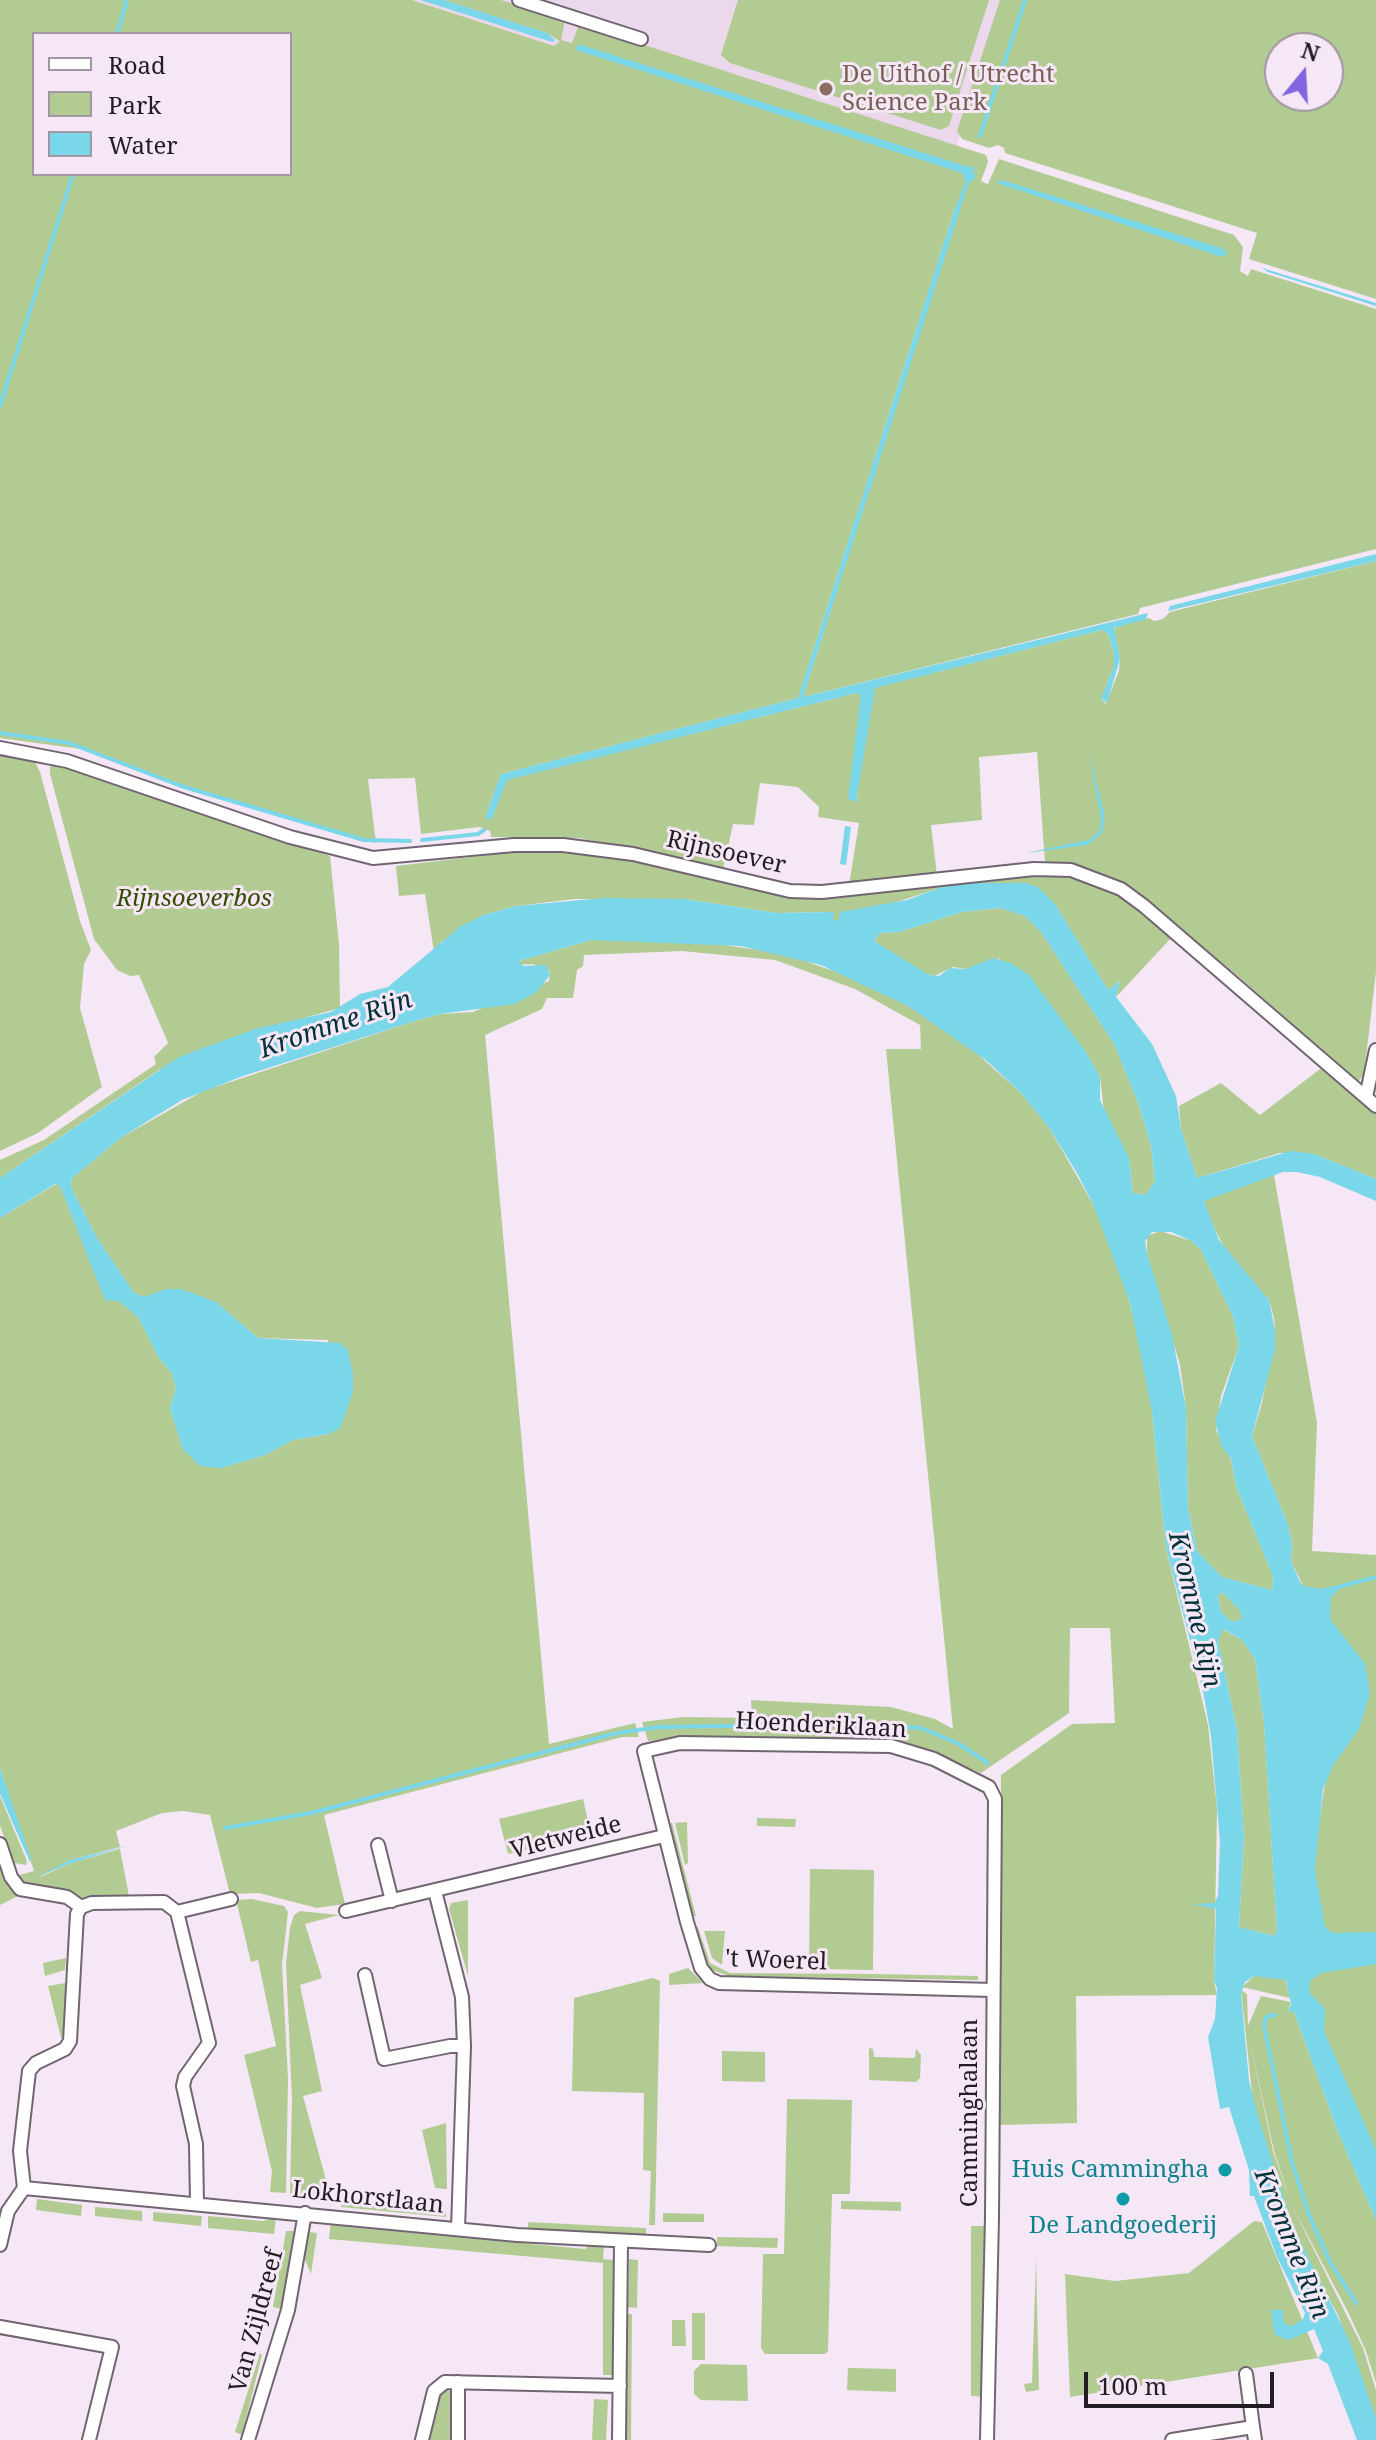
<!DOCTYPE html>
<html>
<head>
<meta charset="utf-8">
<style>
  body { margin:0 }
  #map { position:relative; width:1376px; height:2440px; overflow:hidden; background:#f5e7f5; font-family:"Noto Serif",serif }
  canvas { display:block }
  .legend { position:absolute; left:32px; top:32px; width:260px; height:144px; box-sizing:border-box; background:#f5e7f5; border:2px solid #a196a1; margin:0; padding:10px 14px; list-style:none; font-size:24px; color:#221d22 }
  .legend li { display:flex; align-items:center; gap:16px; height:40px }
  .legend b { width:40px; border:2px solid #a196a1 }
  .north { position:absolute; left:1264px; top:32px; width:80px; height:80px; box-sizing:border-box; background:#f5e7f5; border:2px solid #a196a1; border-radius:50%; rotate:18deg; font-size:22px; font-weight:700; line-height:32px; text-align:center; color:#221d22 }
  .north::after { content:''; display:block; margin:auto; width:28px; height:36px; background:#8365e0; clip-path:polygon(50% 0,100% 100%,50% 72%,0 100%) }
  .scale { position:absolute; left:1084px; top:2372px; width:190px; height:36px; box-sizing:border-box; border:4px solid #221d22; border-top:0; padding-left:10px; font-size:24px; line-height:28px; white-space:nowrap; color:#221d22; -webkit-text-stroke:6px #f5e7f5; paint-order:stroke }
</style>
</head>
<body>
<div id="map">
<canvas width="1376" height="2440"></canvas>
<ul class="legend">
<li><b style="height:10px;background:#fff"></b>Road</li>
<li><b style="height:22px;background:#b2cb93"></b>Park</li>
<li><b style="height:22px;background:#79d7e9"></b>Water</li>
</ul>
<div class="north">N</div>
<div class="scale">100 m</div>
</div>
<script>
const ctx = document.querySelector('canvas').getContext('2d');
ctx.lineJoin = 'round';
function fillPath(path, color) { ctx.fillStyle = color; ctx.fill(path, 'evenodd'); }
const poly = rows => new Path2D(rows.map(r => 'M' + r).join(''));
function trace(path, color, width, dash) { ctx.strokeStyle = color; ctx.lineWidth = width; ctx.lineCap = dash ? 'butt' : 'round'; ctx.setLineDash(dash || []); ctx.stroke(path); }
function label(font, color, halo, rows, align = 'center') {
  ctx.font = font + ' "Noto Serif",serif'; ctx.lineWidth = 6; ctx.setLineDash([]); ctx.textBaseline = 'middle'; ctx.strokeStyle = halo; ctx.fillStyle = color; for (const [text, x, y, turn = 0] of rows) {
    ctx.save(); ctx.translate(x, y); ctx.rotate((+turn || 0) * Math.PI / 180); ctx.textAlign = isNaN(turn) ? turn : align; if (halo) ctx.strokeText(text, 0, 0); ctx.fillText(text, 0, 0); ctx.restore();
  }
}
fillPath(poly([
  [409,0,1003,0,947,178]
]), '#ecd8ec');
fillPath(poly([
  [0,0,412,0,554,46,560,41,547,33,444,0,501,0,565,20,561,40,572,43,579,24,986,155,988,162,981,181,985,183,988,184,999,159,1234,235,1243,247,1240,271,1248,276,1251,269,1376,309,1376,549,1140,608,1138,614,1106,622,803,697,961,204,956,205,798,698,501,774,486,815,492,818,506,780,857,693,861,695,856,802,874,688,1102,630,1108,634,1114,653,1114,666,1101,699,1106,704,1119,670,1120,659,1114,630,1117,626,1149,618,1154,621,1163,619,1170,612,1376,561,1376,972,1364,1074,1358,1082,1238,976,1125,885,1081,867,1045,863,1037,752,979,757,982,820,931,825,937,875,849,885,859,823,818,817,819,807,798,787,760,783,754,825,733,824,723,870,580,838,491,837,490,831,479,827,421,834,415,778,368,779,376,843,180,787,81,749,0,738],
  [34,34,290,34,290,174,34,174],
  [738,0,989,0,949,126,941,130,730,63,721,55],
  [1000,0,1376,0,1376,299,1249,259,1257,233,1005,153,1004,148,998,145,989,148,962,139,957,131],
  [1280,48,1328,48,1328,96,1280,96],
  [0,755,34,760,40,772,80,921,91,950,84,964,80,1008,102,1087,38,1133,0,1151],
  [57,763,330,856,339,944,340,1008,279,1025,159,1070,0,1178,0,1160,44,1140,156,1064,154,1057,168,1043,139,975,130,976,117,970,94,939,50,774,50,767],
  [547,848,627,856,765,891,1016,873,1071,875,1116,891,1173,936,1116,997,1120,981,1108,990,1055,904,1026,883,943,887,838,921,833,920,833,912,777,913,684,899,575,899,516,906,484,915,441,942,434,952,425,894,399,896,396,866],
  [1000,908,1025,916,1041,932,1114,1044,1139,1105,1151,1146,1155,1181,1146,1195,1133,1193,1129,1158,1104,1112,1100,1077,1085,1051,1052,1009,1000,959,966,969,953,967,934,976,923,973,874,941,880,933,899,932,962,912],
  [591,940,701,942,782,953,859,980,908,1006,972,1049,1021,1093,1050,1129,1094,1206,1121,1272,1139,1337,1152,1411,1166,1548,1208,1725,1217,1808,1214,1981,1217,1995,1076,1996,1077,2123,998,2125,1001,1775,1072,1724,1115,1723,1110,1628,1070,1628,1069,1713,981,1773,902,1741,710,1737,648,1741,642,1722,683,1717,752,1718,751,1700,891,1707,935,1719,953,1729,886,1049,921,1049,920,1025,855,989,775,960,682,951,584,955,583,966,577,970,573,998,547,998,542,1009,485,1035,549,1744,635,1723,639,1737,622,1737,324,1815,345,1904,317,1908,259,1893,230,1894,210,1815,183,1811,162,1813,116,1831,120,1847,70,1860,36,1879,68,1864,120,1849,129,1896,79,1898,24,1887,16,1876,34,1871,0,1768,0,1218,56,1184,60,1186,105,1299,119,1301,138,1317,159,1358,172,1373,176,1389,170,1409,183,1449,221,1468,265,1455,293,1440,329,1434,328,1340,258,1338,216,1302,144,1297,134,1293,97,1238,71,1187,72,1178,122,1137,203,1091,415,1021,440,1014,473,1012,549,981,550,972,533,964,518,965,519,961],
  [1324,1066,1376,1110,1376,1179,1314,1154,1280,1153,1197,1178,1181,1129,1179,1106,1221,1083,1260,1115],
  [1274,1175,1317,1423,1312,1551,1376,1555,1376,2169,1307,1994,1313,1862,1325,1783,1303,1586,1291,1561,1292,1542,1288,1525,1252,1436,1262,1403,1275,1330,1274,1318,1269,1300,1226,1251,1204,1208,1205,1198],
  [1160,1231,1192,1241,1201,1250,1233,1316,1239,1346,1221,1396,1216,1430,1231,1460,1237,1489,1273,1576,1272,1590,1222,1577,1197,1551,1188,1507,1186,1408,1180,1365,1147,1253,1147,1236],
  [1222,1592,1241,1612,1242,1619,1232,1622,1221,1612,1218,1596],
  [1222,1629,1242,1640,1255,1659,1264,1723,1277,1930,1274,1936,1239,1927,1244,1837,1237,1730,1218,1641],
  [0,1796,27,1861,26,1865,14,1863,0,1826],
  [583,1799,591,1834,508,1854,499,1819],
  [757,1818,796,1819,795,1827,757,1826],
  [687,1822,688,1863,685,1865,675,1823],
  [672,1823,696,1916,691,1916,667,1824],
  [0,1855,22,1894,0,1905],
  [810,1869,874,1870,873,1970,809,1969],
  [252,1899,284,1906,288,1912,282,1965,288,2079,286,2193,270,2192,272,2171,244,2055,276,2046,258,1960,251,1962,236,1900],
  [468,1900,468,1976,449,1909,451,1903],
  [300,1911,339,1915,305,1924,322,1978,300,1985,322,2091,303,2096,331,2198,290,2194,292,2099,286,1963,290,1928,294,1915],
  [698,1927,710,1963,730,1973,873,1974,978,1976,978,1980,729,1976,712,1970,703,1960,694,1928],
  [704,1931,725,1931,722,1965,712,1958],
  [66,1958,65,1970,45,1976,43,1963],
  [688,1968,703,1983,669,1985,669,1974],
  [1254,1976,1285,1978,1290,1998,1242,1987],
  [653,1978,660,1981,655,2225,649,2225,651,2171,643,2170,644,2093,572,2091,574,1998],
  [65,1983,66,2035,61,2038,48,1986],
  [1241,1990,1247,1994,1248,2026,1261,1996,1291,2002,1288,2010,1294,2012,1338,2132,1376,2220,1376,2383,1366,2351,1348,2312,1291,2204,1363,2348,1376,2390,1376,2418,1338,2315,1306,2257,1284,2202,1253,2102],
  [1248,2032,1274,2151,1291,2203,1273,2151],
  [869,2048,873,2049,874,2057,915,2058,916,2049,921,2055,920,2078,916,2082,869,2080],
  [722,2051,765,2052,765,2082,722,2081],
  [787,2099,852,2100,850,2194,832,2194,828,2351,825,2354,765,2354,761,2348,763,2254,784,2254],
  [446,2123,447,2189,435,2188,422,2130],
  [37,2199,82,2205,81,2216,36,2210],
  [841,2201,901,2202,901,2211,841,2209],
  [342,2203,446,2211,446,2217,341,2207],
  [95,2207,142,2211,142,2221,95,2216],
  [153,2212,202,2216,201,2226,153,2221],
  [663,2213,704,2214,704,2222,663,2222],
  [208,2216,263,2221,276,2217,274,2234,208,2228],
  [1254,2221,1262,2222,1318,2358,1070,2397,1065,2274,1115,2281,1189,2273],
  [331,2222,348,2227,585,2249,590,2245,604,2247,603,2259,615,2260,614,2375,603,2375,603,2263,329,2239],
  [528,2222,646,2228,646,2235,528,2229],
  [971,2226,989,2226,988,2397,971,2396],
  [286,2231,294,2231,281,2309,273,2307],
  [309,2232,317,2233,311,2274,304,2257],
  [717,2237,778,2238,777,2248,717,2246],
  [1036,2258,1039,2390,1026,2392,1024,2384,1032,2383],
  [629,2259,638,2260,637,2308,628,2307],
  [692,2313,705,2313,705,2360,692,2360],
  [627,2314,632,2314,631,2440,625,2440],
  [672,2320,685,2320,686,2346,672,2346],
  [260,2353,262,2355,242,2435,235,2432],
  [701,2364,747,2365,748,2401,701,2400,694,2394,694,2371],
  [848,2368,896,2369,896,2392,847,2390],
  [443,2389,452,2392,453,2400,453,2440,428,2440,439,2393],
  [594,2399,608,2400,606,2440,592,2440]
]), '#b2cb93');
fillPath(poly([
  [420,0,444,0,547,33,555,40,552,42],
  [578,44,972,168,976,177,971,182,965,180,962,173,576,50],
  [1002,180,1221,248,1228,253,1222,257,997,183],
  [962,204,803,697,1148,613,1146,619,1114,628,1120,659,1107,703,1101,699,1114,666,1114,653,1108,634,1102,630,875,688,856,802,848,799,861,695,857,693,507,780,492,818,487,820,486,815,501,774,798,698,956,205],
  [1262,268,1376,303,1376,306,1268,272],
  [1376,554,1376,561,1168,611,1170,606],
  [1088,750,1105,816,1102,833,1087,845,1026,853,1089,840,1099,831,1101,817],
  [845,826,851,827,846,865,840,864],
  [976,883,1026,883,1038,887,1055,904,1108,990,1120,981,1116,997,1152,1044,1176,1096,1181,1129,1197,1178,1291,1151,1314,1154,1376,1179,1376,1201,1320,1177,1297,1172,1283,1172,1204,1201,1219,1240,1269,1300,1275,1330,1275,1349,1252,1436,1288,1525,1292,1542,1291,1561,1299,1580,1303,1586,1322,1589,1376,1575,1376,1579,1339,1589,1331,1597,1330,1619,1365,1664,1370,1693,1359,1729,1334,1764,1323,1789,1315,1869,1325,1927,1333,1933,1376,1932,1376,1964,1321,1973,1310,1981,1309,1992,1325,2009,1324,2031,1376,2150,1376,2220,1338,2132,1294,2012,1288,2011,1291,2004,1286,1980,1254,1976,1245,1982,1241,1994,1249,2080,1257,2113,1292,2224,1349,2340,1376,2418,1376,2440,1357,2440,1328,2364,1318,2358,1323,2351,1314,2329,1289,2340,1275,2335,1271,2310,1283,2310,1283,2321,1290,2327,1303,2319,1305,2313,1277,2257,1254,2196,1250,2196,1249,2170,1229,2107,1220,2109,1208,2037,1215,2019,1217,1988,1214,1981,1216,1909,1193,1904,1215,1903,1218,1895,1220,1842,1211,1736,1203,1691,1166,1548,1152,1411,1130,1303,1094,1206,1078,1175,1050,1129,1021,1093,987,1061,908,1006,821,965,741,946,591,940,519,961,523,966,546,965,550,975,537,992,515,1004,440,1014,415,1021,243,1076,182,1100,122,1137,72,1178,71,1187,97,1238,134,1293,144,1297,166,1289,181,1289,216,1302,258,1338,340,1343,348,1350,353,1375,353,1392,340,1428,329,1434,293,1440,265,1455,221,1468,200,1466,183,1449,170,1409,176,1389,172,1373,159,1358,138,1317,119,1301,105,1300,60,1186,55,1184,0,1218,0,1178,179,1057,255,1029,331,1012,360,994,388,987,461,926,484,915,516,906,604,898,684,899,777,913,834,912,833,920,838,921,840,912,907,900,942,887],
  [1000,908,1025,916,1041,932,1114,1044,1139,1105,1151,1146,1155,1181,1146,1195,1133,1193,1129,1158,1100,1100,1100,1077,1085,1051,1029,975,1011,963,993,958,966,969,950,968,939,976,929,975,874,941,880,933,899,932,962,912],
  [1152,1232,1171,1232,1192,1241,1201,1250,1233,1316,1239,1346,1215,1422,1222,1447,1231,1459,1237,1489,1273,1576,1272,1590,1222,1577,1197,1551,1188,1507,1186,1408,1172,1335,1147,1253,1145,1241],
  [1222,1592,1241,1612,1242,1619,1232,1622,1221,1612,1218,1596],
  [1223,1629,1242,1640,1255,1659,1264,1723,1277,1930,1274,1936,1239,1927,1244,1837,1237,1730,1218,1641],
  [0,1768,31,1859,30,1862,0,1794],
  [127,1846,68,1864,35,1878,70,1860]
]), '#79d7e9');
trace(poly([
  [117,34,127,0],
  [980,136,1025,0],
  [959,205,972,168],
  [0,406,73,174],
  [0,733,69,743,181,786,364,840,410,841],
  [422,840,478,834,484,830],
  [225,1828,311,1813,617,1733,660,1727,862,1724,921,1728,959,1744,988,1763],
  [1275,2015,1266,2017,1264,2026,1292,2162,1309,2215,1330,2262,1356,2303]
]), '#79d7e9', 4);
const street = poly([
  [519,0,641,39],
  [0,748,67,761,290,837,373,858,514,845,563,845,633,854,790,891,822,892,1034,869,1071,870,1121,889,1144,906,1376,1106],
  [1366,1097,1376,1050],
  [0,1844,11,1877,20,1889,67,1897,81,1907],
  [378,1845,392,1901],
  [435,1891,462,1997,464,2046,458,2229],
  [346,1911,664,1836],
  [177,1912,231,1899],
  [365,1975,384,2059,450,2046,464,2046],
  [24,2188,20,2151,29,2071,36,2063,65,2049,70,2041,77,1914,81,1907,92,1903,164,1902,177,1912,209,2043,185,2077,183,2086,196,2144,197,2204],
  [24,2188,517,2235,709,2245],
  [0,2245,8,2211,24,2188],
  [0,2327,112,2347,89,2440],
  [1246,2374,1253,2427],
  [248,2440,288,2310,305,2213],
  [422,2440,434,2391,445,2382,620,2386],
  [458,2440,458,2382],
  [619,2440,621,2243],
  [987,2440,992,2217,995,1799,989,1787,934,1759,891,1746,680,1743,644,1751,687,1922,701,1968,710,1979,719,1983,993,1990],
  [1172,2440,1253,2427,1255,2440]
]);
trace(street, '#726572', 16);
trace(street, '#fff', 12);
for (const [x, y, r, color] of [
  [826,89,8,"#8d6e63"],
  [1225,2170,8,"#0f9aa8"],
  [1123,2199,8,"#0f9aa8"]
]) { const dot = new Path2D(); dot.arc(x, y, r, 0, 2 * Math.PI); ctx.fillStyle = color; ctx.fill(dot); trace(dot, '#f5e7f5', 3); }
label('24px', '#785e54', '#f5e7f5', [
  ["De Uithof / Utrecht",842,75],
  ["Science Park",842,103]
], 'left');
label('24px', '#221d22', '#f5e7f5', [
  ["Rijnsoever",726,853,13],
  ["Hoenderiklaan",821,1726,3],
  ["Vletweide",566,1838,-14],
  ["'t Woerel",776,1961,2],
  ["Camminghalaan",970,2113,-90],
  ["Lokhorstlaan",368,2198,6],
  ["Van Zijldreef",257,2321,-75]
]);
label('italic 24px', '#354d03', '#f5e7f5', [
  ["Rijnsoeverbos",194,899]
]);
label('24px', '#0d838f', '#f5e7f5', [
  ["Huis Cammingha",1209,2170],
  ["De Landgoederij",1123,2226,"center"]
], 'right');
label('italic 26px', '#023139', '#f5e7f5', [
  ["Kromme Rijn",336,1025,-19],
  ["Kromme Rijn",1194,1610,77],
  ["Kromme Rijn",1291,2244,68]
]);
</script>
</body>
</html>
